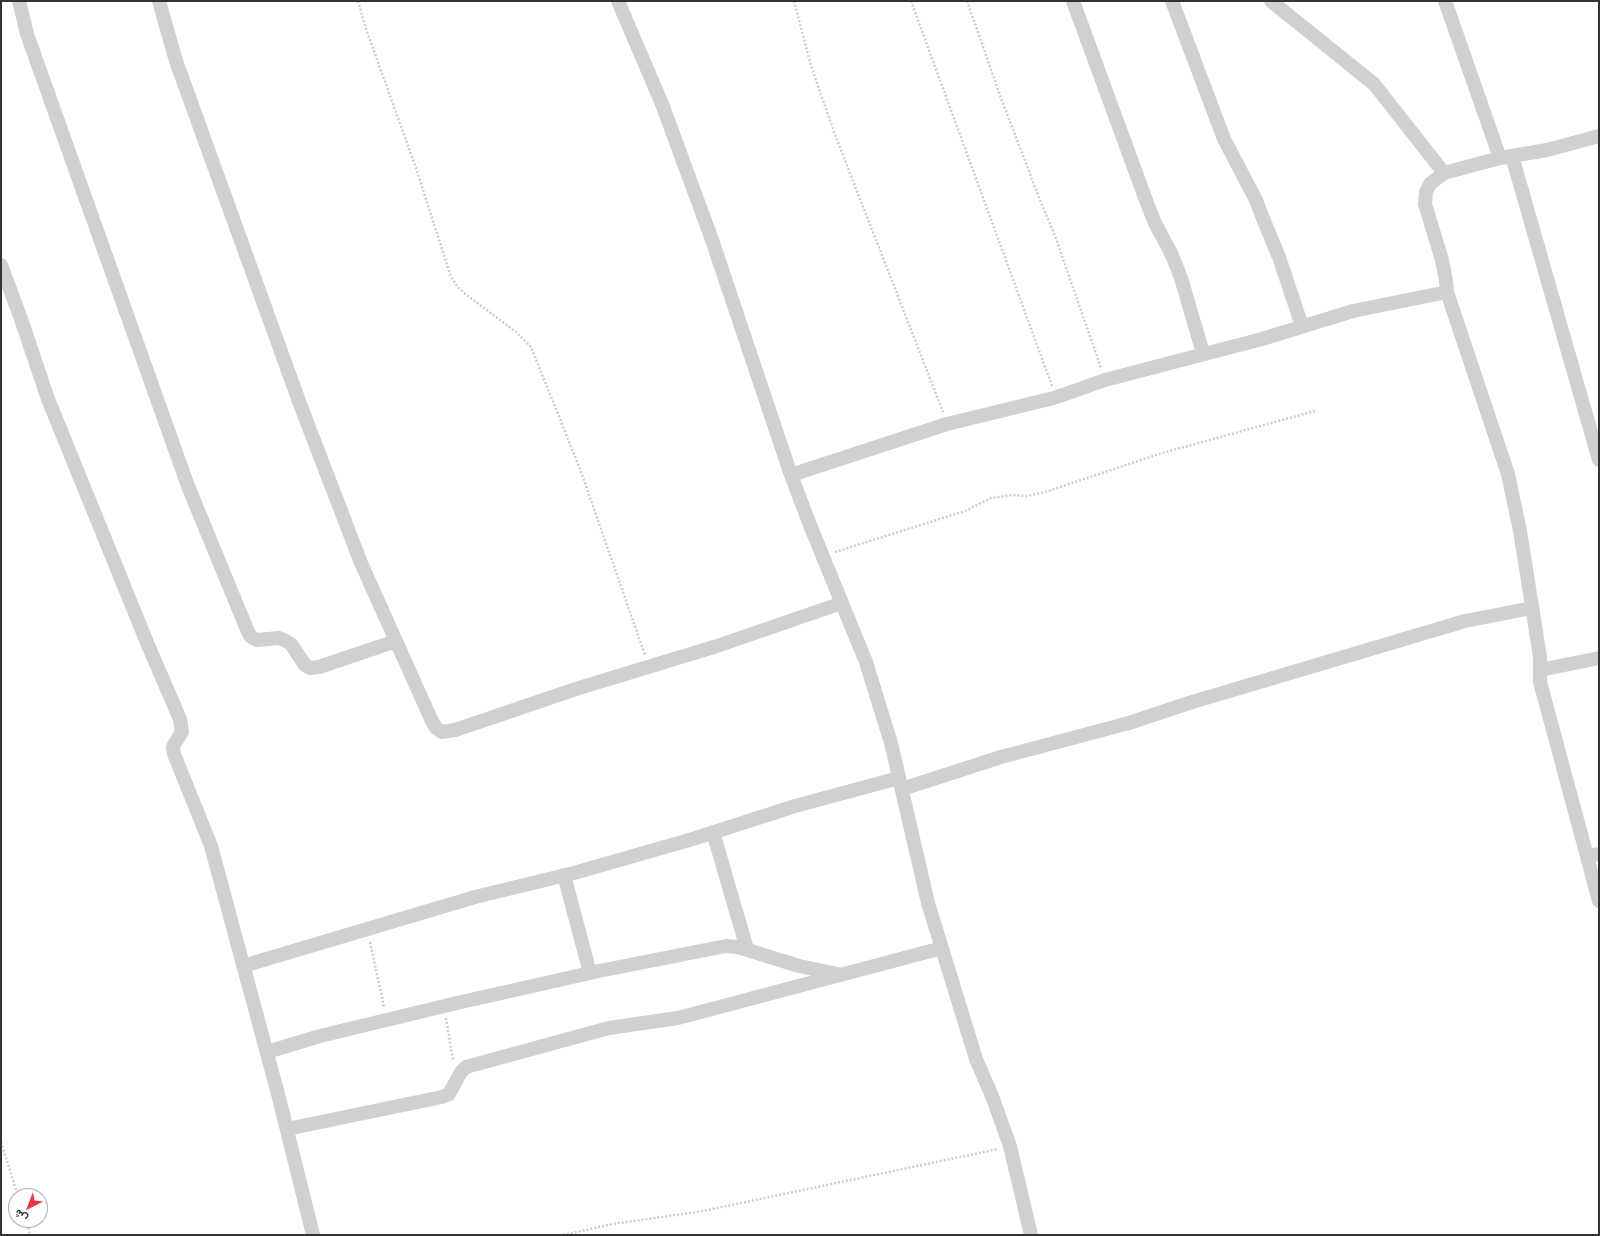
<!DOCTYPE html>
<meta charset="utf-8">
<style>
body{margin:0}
#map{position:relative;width:1600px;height:1236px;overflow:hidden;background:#fff;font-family:Cabin,Vazirmatn,sans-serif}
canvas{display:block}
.frame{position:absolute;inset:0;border:2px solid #333;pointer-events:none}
.north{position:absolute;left:8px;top:1188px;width:40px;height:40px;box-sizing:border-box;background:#fff;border:1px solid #adadad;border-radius:50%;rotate:222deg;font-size:11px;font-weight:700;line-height:16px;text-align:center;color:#333}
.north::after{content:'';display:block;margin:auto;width:14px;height:18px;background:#e63946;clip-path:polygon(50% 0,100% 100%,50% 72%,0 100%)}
</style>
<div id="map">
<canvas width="1600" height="1236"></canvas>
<div class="frame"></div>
<div class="north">ش</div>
</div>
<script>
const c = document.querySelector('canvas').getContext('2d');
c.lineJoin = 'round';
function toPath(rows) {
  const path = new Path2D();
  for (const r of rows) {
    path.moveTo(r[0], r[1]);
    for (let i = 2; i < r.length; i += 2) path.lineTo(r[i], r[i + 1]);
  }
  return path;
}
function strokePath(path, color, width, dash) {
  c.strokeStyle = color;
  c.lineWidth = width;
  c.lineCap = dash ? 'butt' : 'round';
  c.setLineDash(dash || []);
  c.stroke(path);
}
const path = toPath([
 [358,1,366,29,416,168,451,277,458,287,464,293,516,332,531,347,580,469,645,655],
 [794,1,811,66,834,132,943,412],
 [911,1,1052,386],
 [967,1,1001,98,1038,195,1055,236,1101,368],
 [835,552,965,511,991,498,1013,495,1027,496,1045,492,1162,453,1315,411],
 [370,942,384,1007],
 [446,1018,453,1060],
 [1,1142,18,1196],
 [26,1220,30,1235],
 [563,1235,613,1224,703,1211,998,1149]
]);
const minor = toPath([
 [19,1,27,34,188,486,248,632,251,637,257,640,279,638,284,640,291,644,305,665,310,668,319,667,396,641],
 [159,1,176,61,300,404,361,563,431,719,436,728,442,732,455,730,579,688,717,646,842,603],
 [618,1,662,104,711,237,791,475,810,525,866,662,891,743,928,903,976,1059,992,1096,1010,1146,1031,1235],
 [1073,1,1147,203,1155,223,1172,255,1181,278,1203,353],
 [1172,1,1224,139,1256,200,1264,221,1279,257,1302,326],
 [1271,1,1374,84,1444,173],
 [1445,1,1500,158],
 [1599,136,1547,150,1500,158,1444,173,1430,184,1426,192,1425,204,1442,260,1446,281,1447,292,1508,474,1520,531,1540,657,1540,682,1543,693,1599,901],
 [1512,156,1599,460],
 [1,265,21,319,48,399,148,645,180,719,182,732,175,743,173,747,174,754,211,846,278,1094,313,1235],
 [791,475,947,424,1054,398,1105,380,1262,339,1353,311,1447,292],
 [1540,670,1599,658],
 [902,789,1001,757,1129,723,1189,703,1465,621,1532,608],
 [713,832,747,949],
 [1587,857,1599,854],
 [564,875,590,973],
 [243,966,475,897,574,873,696,838,795,806,899,778],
 [267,1052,320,1036,457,1003,599,971,726,946,738,947,799,966,838,974],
 [287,1129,442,1097,449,1094,461,1072,466,1067,609,1028,678,1018,942,948]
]);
strokePath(path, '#cdcdcd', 2.5, [2, 2]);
strokePath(minor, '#d0d0d0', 14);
</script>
